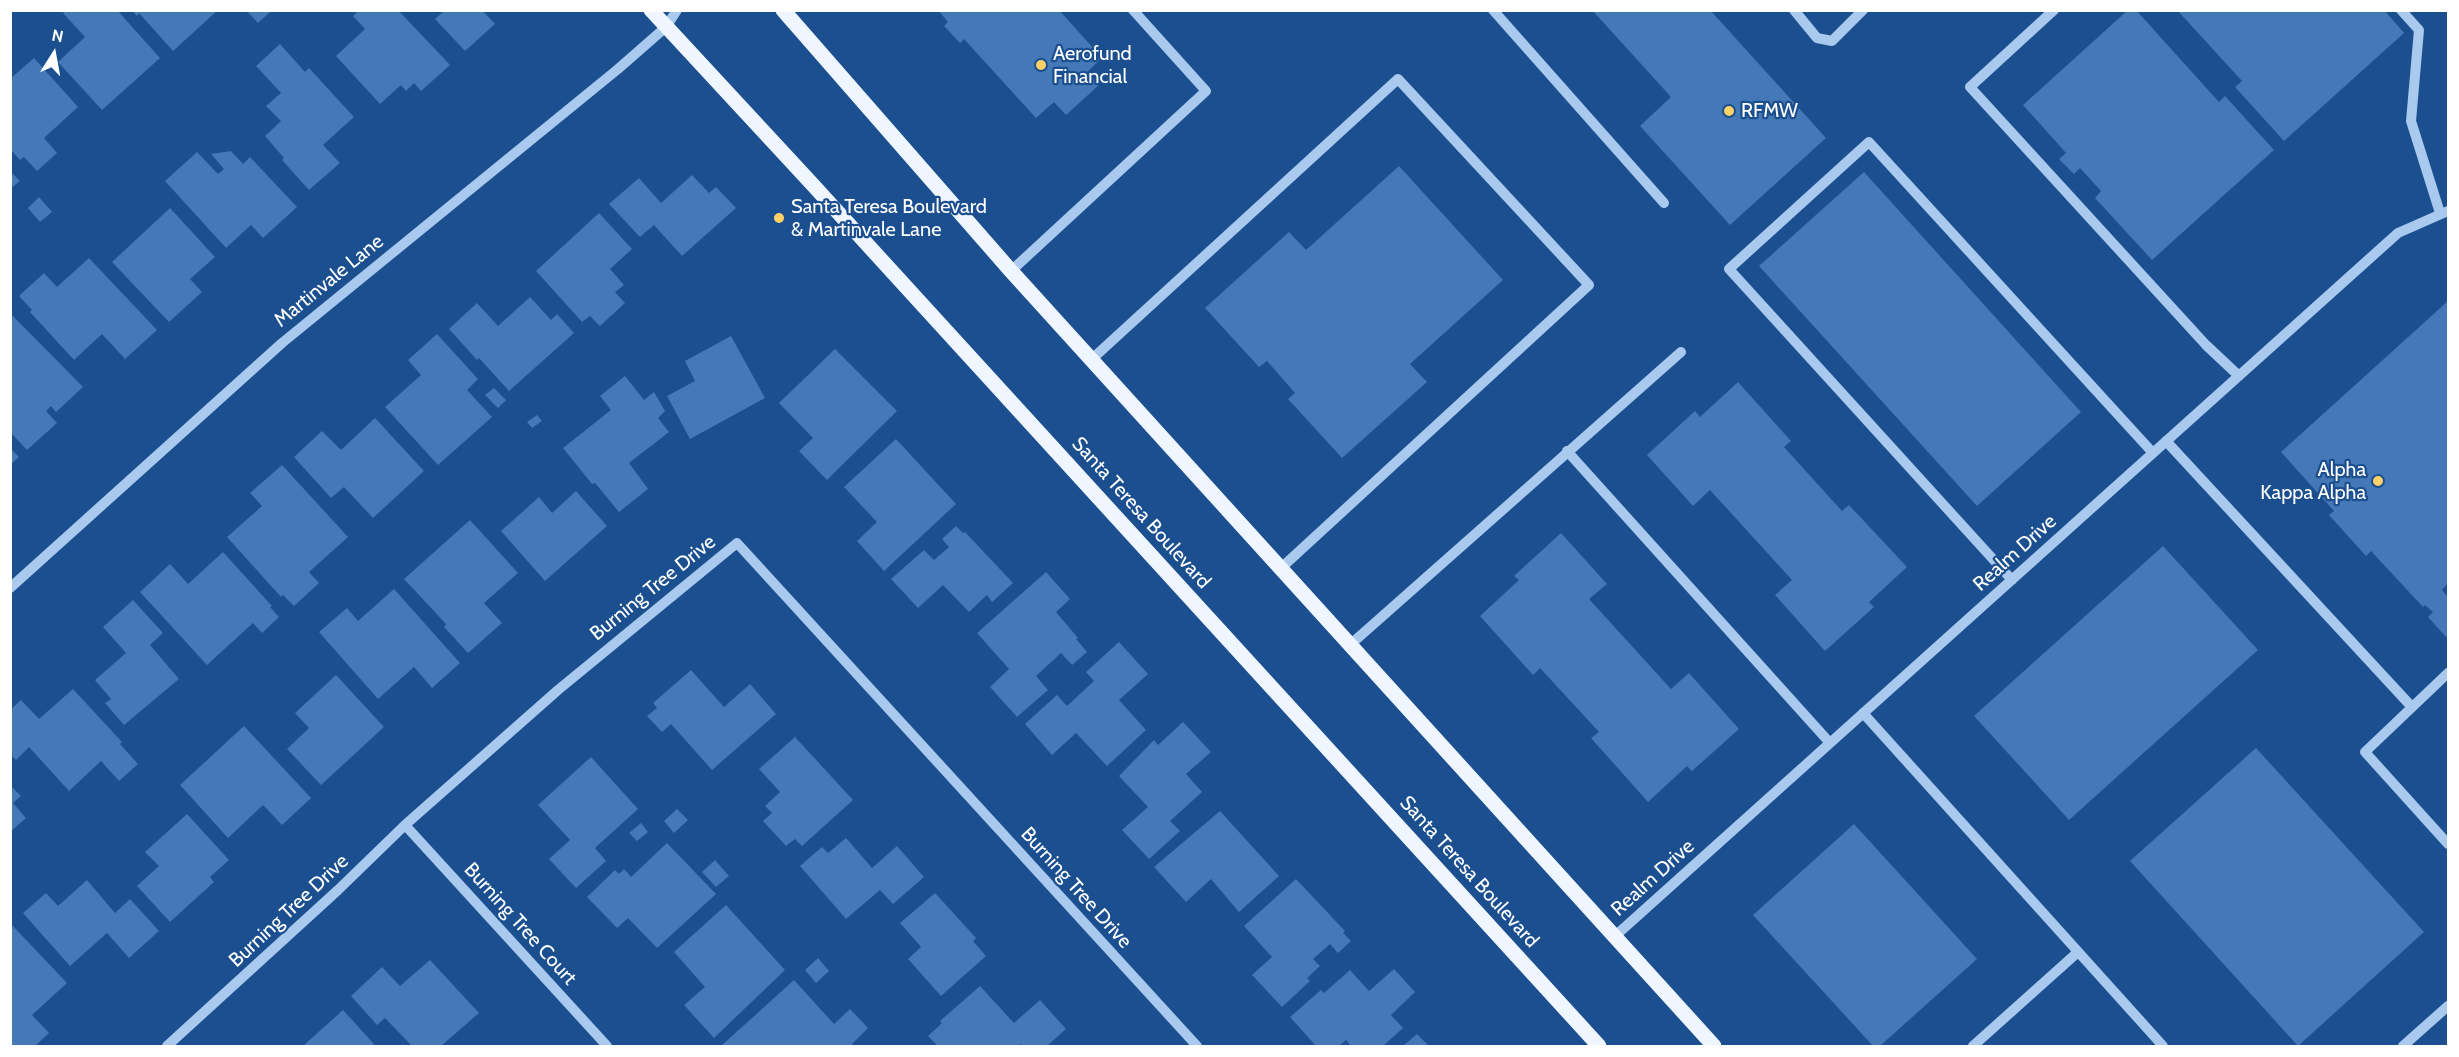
<!DOCTYPE html>
<style>
body{margin:0}
#map{position:relative;width:2459px;height:1057px;overflow:hidden;background:#1b4f8f;font-family:Cabin,sans-serif}
canvas{display:block}
.frame{position:absolute;inset:0;border:12px solid #fff;pointer-events:none}
.north{position:absolute;left:24px;top:24px;width:60px;height:60px;-webkit-text-stroke:4px #1b4f8f;paint-order:stroke;rotate:11deg;font-size:16px;font-weight:700;line-height:24px;text-align:center;color:#fff}
.north::after{content:'';display:block;margin:auto;width:21px;height:27px;background:#fff;clip-path:polygon(50% 0,100% 100%,50% 72%,0 100%)}
</style>
<div id="map">
<canvas width="2459" height="1057"></canvas>
<div class="frame"></div>
<div class="north">N</div>
</div>
<script>
const c = document.querySelector('canvas').getContext('2d');
c.lineJoin = 'round';
function paint(path, color) {
  c.fillStyle = color;
  c.fill(path, 'evenodd');
}
function toPath(rows) {
  const path = new Path2D();
  for (const r of rows) {
    path.moveTo(r[0], r[1]);
    for (let i = 2; i < r.length; i += 2) path.lineTo(r[i], r[i + 1]);
  }
  return path;
}
function strokePath(path, color, width, dash) {
  c.strokeStyle = color;
  c.lineWidth = width;
  c.lineCap = dash ? 'butt' : 'round';
  c.setLineDash(dash || []);
  c.stroke(path);
}
function write(font, color, halo, rows, align = 'center') {
  c.font = font + ' Cabin,sans-serif';
  c.lineWidth = 4.5;
  c.setLineDash([]);
  c.textBaseline = 'middle';
  c.strokeStyle = halo;
  c.fillStyle = color;
  for (const [text, x, y, turn = 0] of rows) {
    c.save();
    c.translate(x, y);
    c.rotate((+turn || 0) * Math.PI / 180);
    c.textAlign = isNaN(turn) ? turn : align;
    if (halo) c.strokeText(text, 0, 0);
    c.fillText(text, 0, 0);
    c.restore();
  }
}
const building = toPath([
 [66,10,117,10,160,58,102,110,58,62,85,37,63,13],
 [132,10,218,10,173,51,139,13,137,16],
 [246,10,268,10,270,12,258,23],
 [359,10,398,10,450,65,421,91,414,83,406,91,401,85,380,104,336,56,365,29,353,16],
 [445,10,482,10,495,24,465,51,435,19],
 [938,10,1059,10,1102,58,1087,72,1099,85,1066,115,1054,102,1036,118,964,39,960,43,944,26,948,22],
 [1592,10,1710,10,1826,138,1730,225,1640,126,1671,97],
 [2128,10,2136,10,2219,102,2225,96,2274,150,2152,260,2095,198,2101,191,2080,168,2074,174,2059,159,2066,153,2023,105],
 [2177,10,2384,10,2404,33,2284,141,2235,87,2242,81],
 [280,44,305,72,309,68,354,117,323,145,340,163,309,190,282,160,284,158,265,136,281,121,266,106,281,93,256,66],
 [34,58,78,107,44,138,57,153,37,171,24,157,20,160,10,149,10,79],
 [231,151,243,164,250,157,297,207,263,238,251,225,226,248,165,181,197,152,218,174,224,169,211,154],
 [1399,166,1503,280,1410,364,1427,382,1342,458,1288,399,1295,393,1267,361,1259,367,1205,308,1289,232,1306,250],
 [10,171,20,181,10,189],
 [1864,172,2081,412,1977,506,1759,266],
 [692,175,709,193,716,187,736,208,682,256,654,225,640,237,609,204,639,178,661,203],
 [39,197,52,212,40,222,28,208],
 [170,208,215,257,190,279,202,292,169,322,112,262],
 [599,213,632,249,610,269,624,285,615,292,625,303,600,326,590,316,582,322,536,271],
 [89,258,157,330,125,359,102,334,74,360,30,312,32,310,19,296,44,273,57,287],
 [530,297,551,320,557,314,574,333,509,391,479,358,477,360,449,329,477,303,498,326],
 [2448,301,2448,583,2442,590,2448,597,2448,635,2446,637,2428,617,2433,612,2425,605,2423,607,2371,551,2366,556,2329,515,2334,511,2281,452],
 [10,313,83,387,56,412,51,406,46,411,57,423,27,450,10,432],
 [437,334,478,379,467,390,492,417,438,465,385,407,421,375,408,360],
 [731,336,765,398,690,439,667,396,695,381,685,361],
 [835,349,897,411,827,480,799,451,813,438,779,403],
 [625,376,644,400,654,392,665,411,658,418,669,432,629,463,648,489,619,512,595,483,592,484,563,448,611,410,600,396],
 [1738,382,1791,441,1784,447,1842,511,1849,505,1907,567,1869,602,1874,607,1825,651,1775,595,1792,580,1710,490,1693,506,1647,455,1695,411,1700,417],
 [494,388,506,400,498,408,485,395],
 [537,415,542,421,532,428,527,422],
 [375,418,424,471,373,518,344,487,331,498,294,457,322,431,341,450],
 [896,439,956,504,884,571,857,541,877,522,844,487],
 [10,448,19,457,10,465],
 [282,465,348,537,309,572,319,583,294,606,283,595,281,597,227,537,262,506,250,493],
 [576,491,607,526,545,581,501,531,539,497,552,513],
 [470,520,518,573,484,603,502,623,468,653,444,627,446,624,404,579],
 [956,526,963,533,965,532,1013,583,992,602,987,595,969,612,943,585,918,608,891,579,924,550,934,560,949,547,942,539],
 [1561,533,1607,584,1589,599,1671,689,1689,673,1739,729,1692,771,1687,766,1648,802,1591,738,1599,732,1540,668,1533,675,1480,616,1519,580,1514,576],
 [2163,546,2258,650,2069,820,1974,716],
 [223,552,272,606,270,607,279,617,262,633,253,623,207,665,140,592,170,564,188,584],
 [1046,572,1070,599,1056,612,1078,638,1076,639,1087,652,1072,665,1061,653,1036,676,1048,690,1017,717,990,687,1009,669,977,633],
 [394,589,460,663,432,688,414,667,378,699,319,632,347,608,358,621],
 [133,600,163,633,150,645,179,679,124,725,105,703,111,699,95,680,126,653,103,627],
 [1119,642,1148,674,1119,700,1146,730,1107,766,1076,733,1052,755,1025,724,1057,695,1067,706,1094,681,1086,672],
 [691,670,724,707,750,684,776,714,712,770,671,724,662,732,647,716,657,708,653,703],
 [336,675,384,727,321,785,287,749,309,728,295,713],
 [73,689,122,742,120,744,138,764,119,781,101,761,69,791,29,747,16,760,10,754,10,710,21,700,39,719],
 [1183,722,1211,752,1186,774,1202,792,1170,821,1180,831,1149,859,1122,830,1148,807,1119,776,1154,740,1158,745],
 [244,726,311,798,282,825,263,805,228,838,180,785],
 [795,737,853,800,802,846,795,839,786,846,763,821,772,813,765,806,780,792,759,769],
 [2256,748,2424,932,2298,1046,2130,861],
 [591,757,638,809,595,848,606,861,576,888,549,859,570,840,538,805],
 [10,785,21,796,13,803,26,818,10,832],
 [677,809,688,820,674,833,664,821],
 [1220,811,1279,876,1239,912,1211,879,1186,902,1154,867],
 [187,814,229,860,210,877,214,882,170,922,137,886,159,866,145,852],
 [641,823,648,832,637,841,629,833],
 [1854,824,1977,959,1880,1046,1873,1046,1753,915],
 [846,838,872,868,897,846,924,877,893,904,880,890,846,919,800,866,822,847,828,853],
 [667,843,716,894,657,948,628,918,617,928,587,897,615,870,619,874,624,869,631,877],
 [715,860,729,876,716,887,702,872],
 [1296,879,1345,931,1343,933,1351,941,1338,953,1330,944,1313,959,1320,966,1307,978,1310,981,1282,1007,1252,975,1272,957,1244,926],
 [87,880,115,913,130,899,159,931,129,958,107,933,70,966,23,913,46,893,58,906],
 [935,893,976,938,973,941,986,956,941,996,908,959,921,947,900,923],
 [726,905,785,970,714,1038,684,1005,705,987,674,952],
 [10,923,67,983,32,1015,49,1033,35,1046,10,1046],
 [818,958,829,971,816,983,805,970],
 [430,960,479,1013,441,1046,412,1046,385,1018,377,1025,351,996,382,967,400,986],
 [1394,969,1415,992,1391,1015,1403,1028,1383,1046,1351,1046,1346,1040,1339,1046,1316,1046,1290,1017,1321,990,1324,993,1350,970,1369,991],
 [794,980,834,1024,850,1009,868,1028,852,1044,853,1046,721,1046],
 [980,986,1014,1023,1040,1000,1066,1029,1047,1046,1023,1046,1021,1044,1018,1046,938,1046,928,1036,942,1023,940,1021],
 [343,1010,374,1044,371,1046,303,1046],
 [1417,1034,1429,1046,1403,1046]
]);
const minor = toPath([
 [1493,10,1664,203],
 [1794,10,1817,38,1832,41,1863,10],
 [2054,10,1970,87,2206,345,2239,376],
 [2401,10,2419,30,2411,121,2440,213],
 [1011,271,1206,91,1133,10],
 [1092,359,1398,79,1589,285,1280,569],
 [2166,441,2411,706],
 [1567,451,1830,743],
 [2012,580,1729,269,1869,142,2153,453],
 [10,588,282,343,618,69,666,27,677,10],
 [1351,644,1681,352],
 [2448,673,2365,752,2448,844],
 [1863,713,2163,1046],
 [405,825,607,1046],
 [1614,937,2398,233,2448,211],
 [167,1046,338,890,405,825,558,690,737,543,1197,1046],
 [1973,1046,2078,952],
 [2403,1046,2448,1006]
]);
const major = toPath([
 [651,10,813,185,1599,1046],
 [783,10,1011,271,1714,1046]
]);
const markers = [
 [1041,65,6,"#ffd166"],
 [1729,111,6,"#ffd166"],
 [779,218,6,"#ffd166"],
 [2378,481,6,"#ffd166"]
];
const poiNames = [
 ["Aerofund",1053,54],
 ["Financial",1053,77],
 ["RFMW",1741,111],
 ["Santa Teresa Boulevard",791,207],
 ["& Martinvale Lane",791,230],
 ["Alpha",2366,470,"right"],
 ["Kappa Alpha",2366,493,"right"]
];
const streetNames = [
 ["Martinvale Lane",329,281,-39],
 ["Santa Teresa Boulevard",1141,513,48],
 ["Realm Drive",2015,553,-42],
 ["Burning Tree Drive",653,588,-39],
 ["Santa Teresa Boulevard",1469,872,48],
 ["Realm Drive",1653,878,-42],
 ["Burning Tree Drive",1076,888,48],
 ["Burning Tree Drive",289,911,-43],
 ["Burning Tree Court",520,924,48]
];
paint(building, '#4478b7');
strokePath(minor, '#a9c9ee', 10);
strokePath(major, '#f0f6ff', 15);
for (const [x, y, r, color] of markers) {
  const dot = new Path2D();
  dot.arc(x, y, r, 0, 2 * Math.PI);
  c.fillStyle = color;
  c.fill(dot);
  strokePath(dot, '#1b4f8f', 2);
}
write('20px', '#fff', '#1b4f8f', poiNames, 'left');
write('20px', '#fff', '#1b4f8f', streetNames);
</script>
